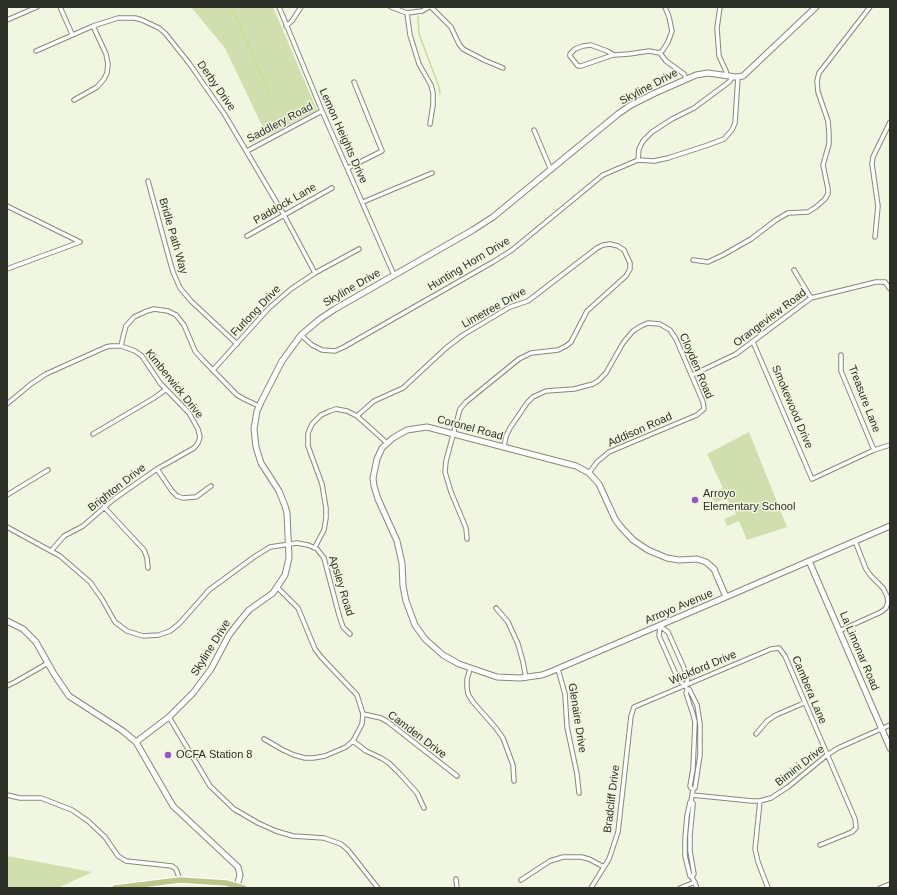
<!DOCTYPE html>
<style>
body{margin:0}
#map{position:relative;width:897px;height:895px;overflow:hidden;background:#f0f6e0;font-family:Arial,sans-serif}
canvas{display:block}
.frame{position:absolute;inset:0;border:8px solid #2d3027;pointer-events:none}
</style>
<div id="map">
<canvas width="897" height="895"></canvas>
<div class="frame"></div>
</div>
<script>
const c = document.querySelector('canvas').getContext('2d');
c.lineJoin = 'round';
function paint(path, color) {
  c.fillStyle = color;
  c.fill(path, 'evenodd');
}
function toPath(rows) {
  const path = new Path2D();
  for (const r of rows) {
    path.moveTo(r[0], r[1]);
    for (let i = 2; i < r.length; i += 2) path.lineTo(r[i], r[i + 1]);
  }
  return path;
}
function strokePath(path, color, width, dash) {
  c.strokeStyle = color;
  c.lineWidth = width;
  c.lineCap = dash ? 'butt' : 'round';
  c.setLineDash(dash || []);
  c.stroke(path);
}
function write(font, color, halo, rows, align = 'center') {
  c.font = font + ' Arial,sans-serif';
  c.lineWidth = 3;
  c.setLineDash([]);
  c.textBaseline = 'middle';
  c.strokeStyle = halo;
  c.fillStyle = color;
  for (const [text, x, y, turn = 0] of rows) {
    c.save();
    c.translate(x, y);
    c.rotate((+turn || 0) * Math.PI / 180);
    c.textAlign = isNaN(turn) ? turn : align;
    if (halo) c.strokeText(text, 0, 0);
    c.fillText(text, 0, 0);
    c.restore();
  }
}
const green = toPath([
 [191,7,273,7,317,110,267,136,225,48],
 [749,432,787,527,747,540,739,521,727,526,724,519,736,514,732,506,730,506,727,498,731,487,725,499,716,502,713,500,711,498,709,499,707,495,723,488,707,454],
 [7,856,92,872,58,888,7,888]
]);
const stream = toPath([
 [230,7,236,17,271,97],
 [416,7,416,8],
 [418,16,419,34,439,87,440,94]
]);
const street = toPath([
 [60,7,72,34],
 [279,7,322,111,394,275],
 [391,7,407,13,422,11,429,7],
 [431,7,451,27,459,44,463,49,484,60,503,68],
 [720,7,717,28,719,56,726,71,727,76],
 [407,13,410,35,419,64,431,85,433,93,433,105,430,124],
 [7,20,37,7],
 [286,26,292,21,301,7],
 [36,51,93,26,118,18,135,18,142,20,159,28,165,33,189,63,225,115,284,215,315,273],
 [660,53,663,50,668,42,672,31,669,17,665,7],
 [614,55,607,51,591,45,583,46,575,49,570,54,570,56,578,66,581,66,613,55,614,55,629,54,649,51,660,53,666,61,684,74,686,78],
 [733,77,729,82,694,108,672,119,652,132,643,141,639,149,638,160,654,161,668,158,708,145,724,139,732,130,735,123,738,77],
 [74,100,97,87,104,79,107,73,108,64,106,54,93,26],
 [534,130,551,170],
 [247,151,322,111],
 [348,168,382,151,354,82],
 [148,181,169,258,173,272,180,288,191,301,237,344],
 [363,202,432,173],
 [7,206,80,242],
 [247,236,332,188],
 [875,237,878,206,872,164,873,157,890,122],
 [693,260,708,262,723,255,751,239,776,220,788,213,808,212,816,207,825,199,828,194,828,189,823,165,829,144,829,134,828,121,818,92,817,81,819,73,870,7],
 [7,269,80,242],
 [794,270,811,298],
 [301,335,312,345,322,350,335,351,344,347,493,262,512,250,603,175,638,160],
 [753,342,812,479,874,450,890,445],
 [121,346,124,333,126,326,134,317,147,311,154,309,168,311,176,315,184,325,195,351,202,359,237,395,244,399,259,406],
 [841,355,841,371,874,450],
 [213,370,269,308,291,289,315,273,359,249],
 [692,375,736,354,811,298,876,282,885,282,890,289],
 [7,404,31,384,46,374,106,347,111,346,121,346,135,351,142,356,160,383,189,413,198,429,200,437,198,443,194,448,157,469,114,499,83,526,64,536,51,551],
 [357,416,374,401,403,388,446,348,463,335,510,307,528,301,597,248,603,245,610,244,618,246,624,250,630,263,630,269,626,276,587,311,571,342,566,346,558,350,531,353,519,359,466,402,460,409,446,461,445,472,451,492,466,528,467,539],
 [93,434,154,398,165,390],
 [504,447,506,436,510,428,527,403,533,397,546,391,574,389,593,384,598,381,606,373,623,343,633,331,641,326,648,323,660,324,670,330,676,339,703,402,704,409,697,415,609,452,597,462,589,473],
 [157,469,172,491,177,496,183,498,196,497,211,486],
 [7,495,48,470],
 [104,507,144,550,147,558,148,568],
 [7,527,60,556,90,582,102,599,115,622,127,631,143,636,159,635,170,631,179,624,209,590,254,557,270,547,297,543,308,545,317,549,324,558,339,615,343,627,350,634],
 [315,547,324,530,326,518,326,508,322,484,308,446,308,433,312,424,321,415,330,411,336,409,347,411,357,416,387,443],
 [496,608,508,622,518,644,523,662,526,678],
 [839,631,881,612,886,608,888,602,887,596,883,588,871,576,866,569,855,541],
 [470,669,467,679,467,687,468,694,473,702,495,727,503,738,513,765,514,781],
 [558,669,565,694,567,727,577,774,579,793],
 [7,686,15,682,48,663],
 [686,686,688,677,668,632,660,626,659,636,678,679,686,687],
 [363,714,381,718,388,722,457,776],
 [169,717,210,786,234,809,258,823,276,831,293,836,324,838,341,844,348,850,378,888],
 [756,734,767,721,776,715,804,703],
 [264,739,283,750,294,755,305,758,313,758,325,756,346,747,353,741,362,724,363,714,357,695,321,657,315,649,298,608,278,588],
 [353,741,366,751,381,758,389,763,400,774,417,793,424,808],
 [7,795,20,798,41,798,72,810,88,821,105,837,118,856,126,861,172,866,176,869,180,880],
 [692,795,752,801,760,801,771,798,788,787,827,755,838,748,890,725],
 [760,801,755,849,758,862,768,888],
 [691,802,693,789,695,788,700,755,700,724,697,705,689,689,687,690,686,693,693,714,695,722,693,769,690,786,691,788,693,789],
 [692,877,694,874,690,851,690,835,693,805,693,803,690,802,687,816,685,839,685,856,690,876,692,877,697,888],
 [456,879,457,888],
 [521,880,550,861,563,857,581,857,589,859,604,867],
 [591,888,609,859,618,832,631,716,634,707,771,649,779,648,785,656,855,819,856,828,852,832,820,845],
 [680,888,695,882],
 [880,888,890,884]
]);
const secondary = toPath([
 [809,561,890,748],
 [726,597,714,569,706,562,697,559,679,560,667,558,648,550,633,540,620,526,615,519,599,484,589,473,576,466,427,427,407,430,393,438,382,448,377,459,373,478,374,486,378,499,397,541,402,563,403,586,406,601,415,625,425,639,443,655,459,664,497,677,520,678,542,675,550,672,726,597,890,526],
 [7,621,23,629,36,642,54,674,69,696,123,731,136,742,173,806,238,867,240,875,237,886],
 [136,742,169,717,193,693,211,669,229,635,239,622,249,610,273,593,285,575,289,558,287,513,285,506,279,491,261,463,256,447,254,429,257,411,261,402,282,361,301,335,320,319,335,309,473,230,493,217,618,114,631,105,655,93,696,75,708,73,736,77,743,76,816,7]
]);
const primary = toPath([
 [115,888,180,880,226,883,244,888]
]);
const markers = [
 [695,500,4,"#9655cb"],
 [168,755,4,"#9655cb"]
];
const streetNames = [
 ["Derby Drive",216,86,55],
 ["Skyline Drive",649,87,-28],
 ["Saddlery Road",280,123,-28],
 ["Lemon Heights Drive",343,136,66],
 ["Paddock Lane",285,204,-30],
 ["Bridle Path Way",173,236,74],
 ["Hunting Horn Drive",469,264,-31],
 ["Skyline Drive",352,288,-30],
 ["Limetree Drive",494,308,-29],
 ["Furlong Drive",256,311,-46],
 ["Orangeview Road",770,318,-37],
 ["Cloyden Road",696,366,67],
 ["Kimberwick Drive",174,384,51],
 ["Treasure Lane",864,399,69],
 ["Smokewood Drive",792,407,67],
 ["Coronel Road",470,428,15],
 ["Addison Road",640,430,-24],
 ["Brighton Drive",117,488,-38],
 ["Apsley Road",341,586,73],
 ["Arroyo Avenue",679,607,-23],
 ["Skyline Drive",211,648,-58],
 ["La Limonar Road",859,651,67],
 ["Wickford Drive",703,668,-23],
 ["Cambera Lane",809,690,67],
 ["Glenaire Drive",577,718,81],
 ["Camden Drive",417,735,37],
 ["Bimini Drive",800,766,-38],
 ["Bradcliff Drive",612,799,-83]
];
const poiNames = [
 ["Arroyo",703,494],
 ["Elementary School",703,507],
 ["OCFA Station 8",176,755]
];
paint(green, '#d1dead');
strokePath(stream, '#cadd93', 1.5);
strokePath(street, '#848a76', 5.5);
strokePath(secondary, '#848a76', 7);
strokePath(primary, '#fff', 8);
strokePath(street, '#fff', 3.5);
strokePath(secondary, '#fff', 5);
strokePath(primary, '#bac786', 5.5);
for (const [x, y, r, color] of markers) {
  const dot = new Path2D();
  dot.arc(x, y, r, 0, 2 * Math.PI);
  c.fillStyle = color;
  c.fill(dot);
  strokePath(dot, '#f0f6e0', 1.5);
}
write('11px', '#2d3027', '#f0f6e0', streetNames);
write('11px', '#2d3027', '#f0f6e0', poiNames, 'left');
</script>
